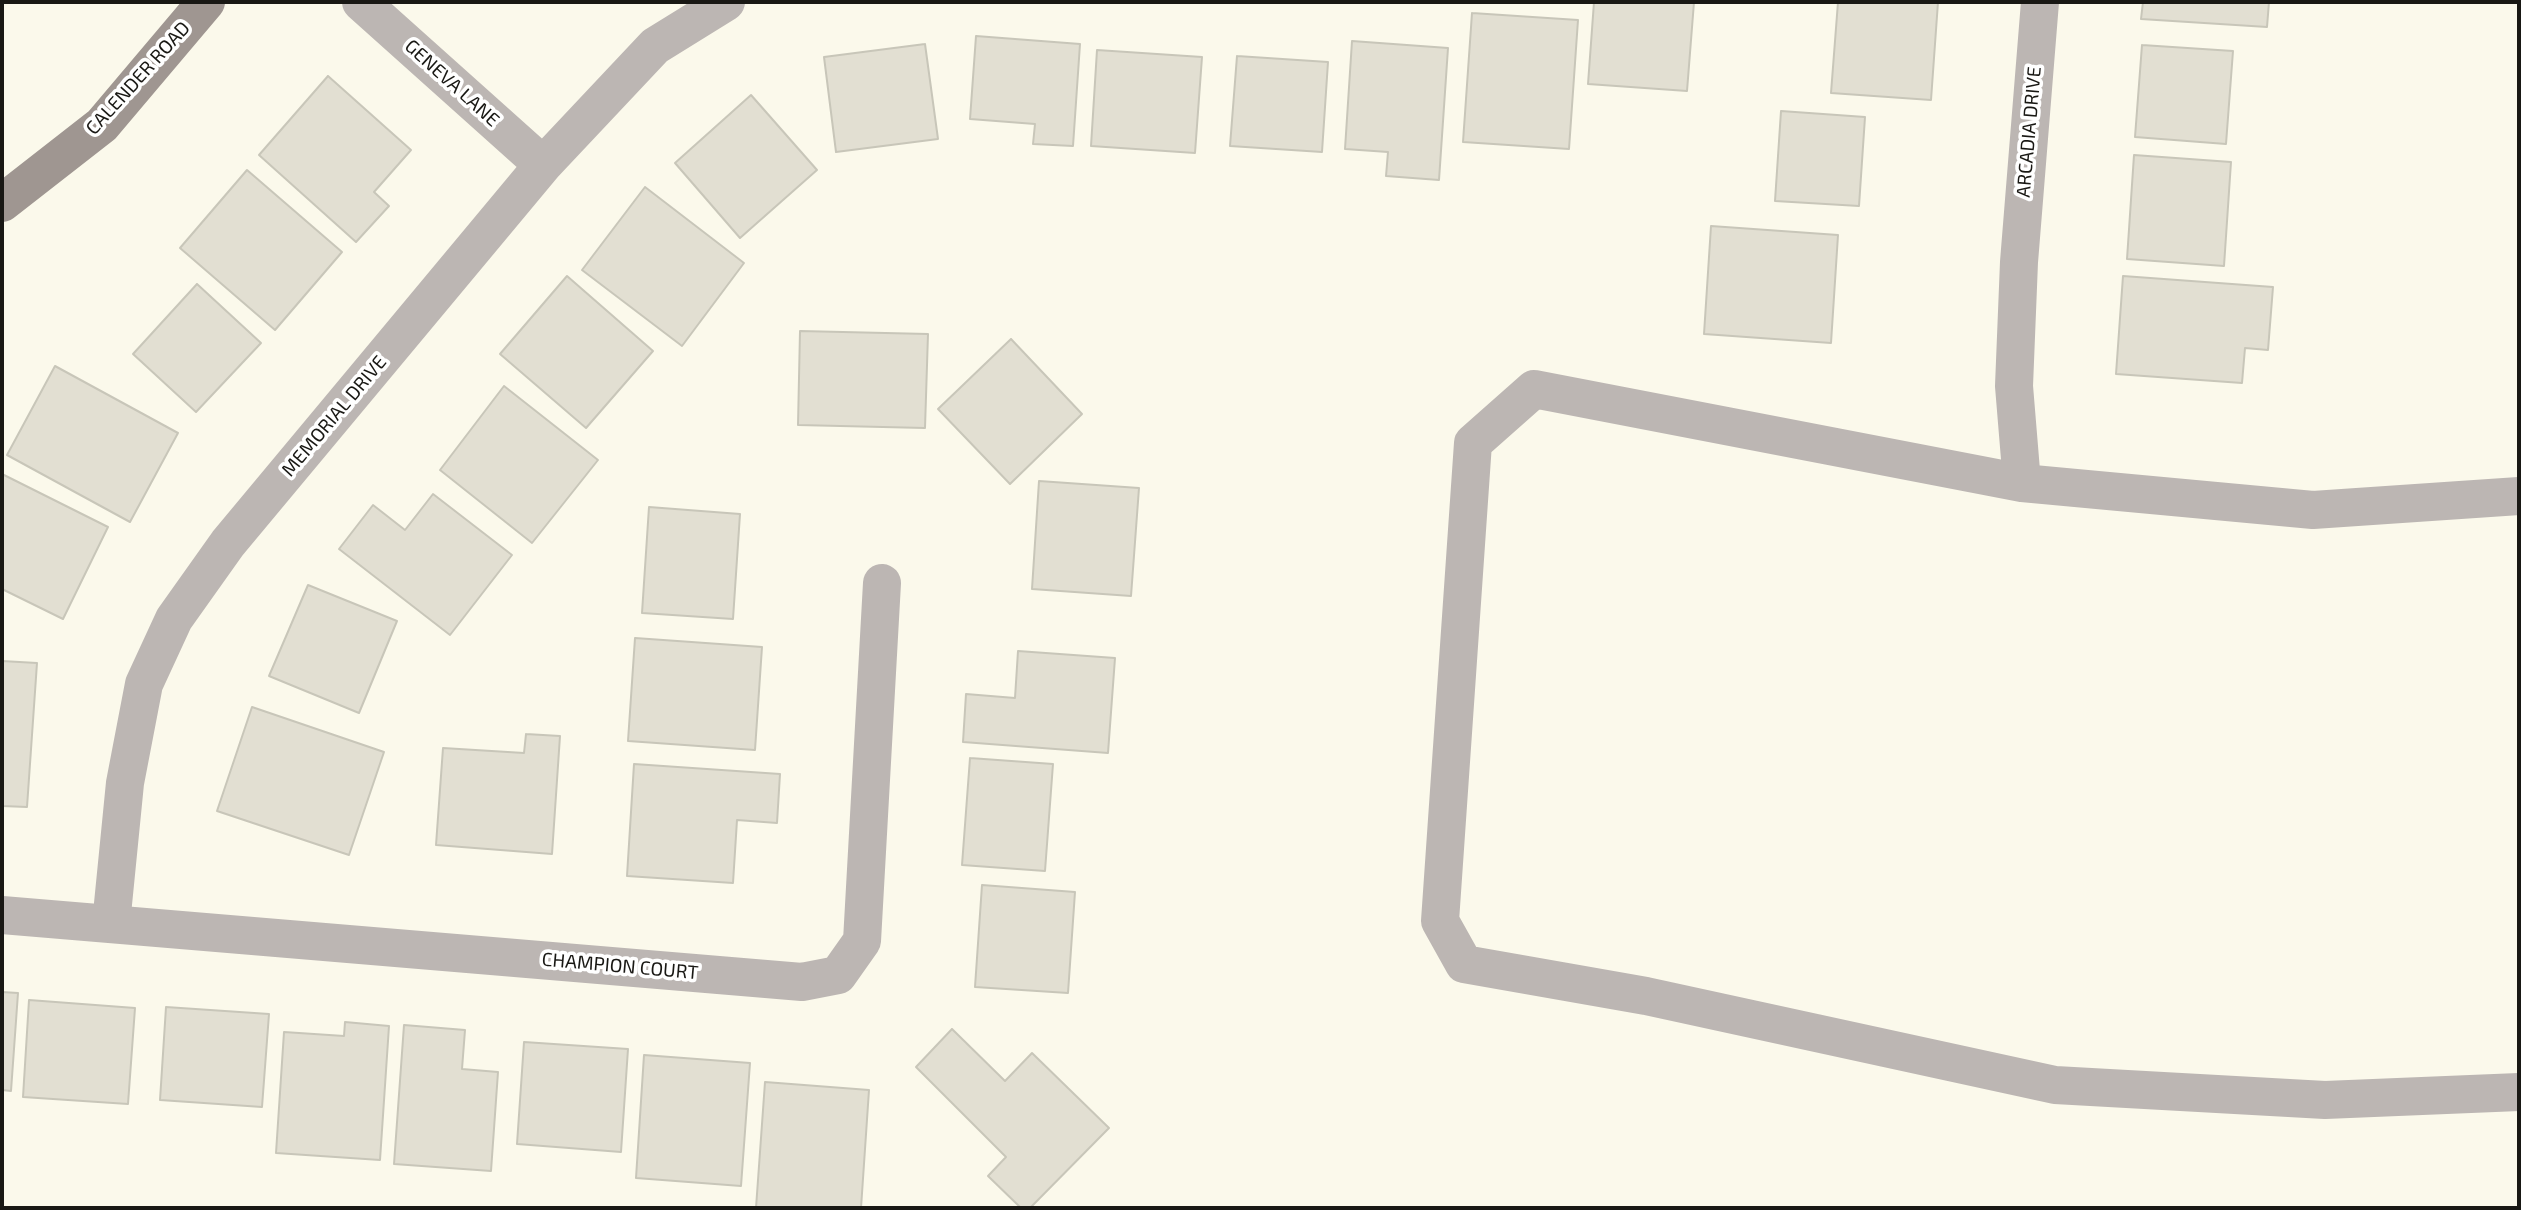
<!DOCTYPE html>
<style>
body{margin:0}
#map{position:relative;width:2521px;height:1210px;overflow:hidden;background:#fbf9eb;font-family:"Exo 2",sans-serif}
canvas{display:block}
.frame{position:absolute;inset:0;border:4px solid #191814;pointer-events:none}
</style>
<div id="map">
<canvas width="2521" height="1210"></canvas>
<div class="frame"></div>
</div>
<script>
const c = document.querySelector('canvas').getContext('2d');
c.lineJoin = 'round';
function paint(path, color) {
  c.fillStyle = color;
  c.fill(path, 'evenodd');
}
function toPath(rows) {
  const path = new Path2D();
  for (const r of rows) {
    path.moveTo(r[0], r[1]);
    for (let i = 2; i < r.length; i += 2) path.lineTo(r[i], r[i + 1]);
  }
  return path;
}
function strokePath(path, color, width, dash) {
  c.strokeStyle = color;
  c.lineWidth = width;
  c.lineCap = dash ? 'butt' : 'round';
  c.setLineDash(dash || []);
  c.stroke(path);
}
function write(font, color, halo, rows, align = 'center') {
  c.font = font + ' "Exo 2",sans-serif';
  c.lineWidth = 7;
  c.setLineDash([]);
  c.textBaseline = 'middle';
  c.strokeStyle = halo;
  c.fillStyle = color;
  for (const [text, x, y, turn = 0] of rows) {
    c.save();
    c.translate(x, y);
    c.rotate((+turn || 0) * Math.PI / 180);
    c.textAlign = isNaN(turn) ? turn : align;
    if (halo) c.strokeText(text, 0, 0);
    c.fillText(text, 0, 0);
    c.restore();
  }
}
const building = toPath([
 [1594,2,1694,2,1687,91,1588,84,1594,2],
 [1838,2,1938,2,1931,100,1831,93,1838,2],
 [2143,2,2269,2,2267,27,2141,19,2143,2],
 [1472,13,1578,20,1569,149,1463,142,1472,13],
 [976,36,1080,44,1073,146,1033,144,1035,124,970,119,976,36],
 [1352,41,1448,48,1439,180,1386,176,1388,152,1345,149,1352,41],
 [925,44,938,139,836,152,824,57,925,44],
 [2142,45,2233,51,2226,144,2135,137,2142,45],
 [1097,50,1202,57,1195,153,1091,146,1097,50],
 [1237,56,1328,62,1322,152,1230,146,1237,56],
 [328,76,411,150,374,192,389,206,356,242,259,155,328,76],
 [751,95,817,170,740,238,675,163,751,95],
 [1781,111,1865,117,1859,206,1775,201,1781,111],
 [2134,155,2231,162,2224,266,2127,259,2134,155],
 [247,170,342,252,275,330,180,248,247,170],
 [645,187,744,263,682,346,582,270,645,187],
 [1711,226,1838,235,1831,343,1704,334,1711,226],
 [567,276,653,351,586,428,500,354,567,276],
 [2123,276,2273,287,2268,350,2245,348,2242,383,2116,374,2123,276],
 [197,284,261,343,196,412,133,354,197,284],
 [800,331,928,334,925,428,798,425,800,331],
 [1011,339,1082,414,1010,484,938,409,1011,339],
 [55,366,178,433,130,522,7,455,55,366],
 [504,386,598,460,532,543,440,470,504,386],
 [2,474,108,527,63,619,2,589,2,474],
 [1039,481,1139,488,1131,596,1032,589,1039,481],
 [433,494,512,555,450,635,339,549,373,505,405,530,433,494],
 [649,507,740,514,733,619,642,613,649,507],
 [308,585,397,621,359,713,269,676,308,585],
 [635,638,762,647,755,750,628,741,635,638],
 [1018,651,1115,658,1108,753,963,742,966,694,1015,698,1018,651],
 [2,661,37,663,27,807,2,806,2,661],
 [252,707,384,752,349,855,217,811,252,707],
 [526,734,560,736,552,854,436,845,443,748,524,753,526,734],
 [970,758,1053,764,1045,871,962,865,970,758],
 [634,764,780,774,777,823,737,820,733,883,627,876,634,764],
 [982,885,1075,892,1068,993,975,987,982,885],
 [2,992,18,993,11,1091,2,1090,2,992],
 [29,1000,135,1008,128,1104,23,1097,29,1000],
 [166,1007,269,1014,262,1107,160,1100,166,1007],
 [345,1022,389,1026,380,1160,276,1153,284,1032,344,1036,345,1022],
 [404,1025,465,1030,462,1069,498,1072,491,1171,394,1164,404,1025],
 [952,1029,1005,1081,1032,1053,1109,1128,1030,1208,1021,1208,988,1176,1006,1157,916,1067,952,1029],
 [524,1042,628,1049,621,1152,517,1144,524,1042],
 [644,1055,750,1063,741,1186,636,1178,644,1055],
 [765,1082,869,1090,861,1208,756,1208,765,1082]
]);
const street = toPath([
 [361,2,543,165],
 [2022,483,2014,386,2019,262,2040,2],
 [2519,496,2313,510,2022,483,1534,389,1473,443,1440,921,1464,964,1646,996,2055,1085,2325,1100,2519,1092],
 [2,915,802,982,838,975,862,941,882,583],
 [111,924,125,783,144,684,174,619,228,543,543,165,655,46,726,2]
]);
const secondary = toPath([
 [2,203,102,125,206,2]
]);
const streetNames = [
 ["CALENDER ROAD",138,78,-48],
 ["GENEVA LANE",452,83,42],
 ["ARCADIA DRIVE",2029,132,-85],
 ["MEMORIAL DRIVE",334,416,-50],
 ["CHAMPION COURT",620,966,5]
];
paint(building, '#e2dfd2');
strokePath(building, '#c8c6b9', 2);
strokePath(street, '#bcb6b3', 38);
strokePath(secondary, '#9f9691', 38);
write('19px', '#191814', '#fff', streetNames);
</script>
